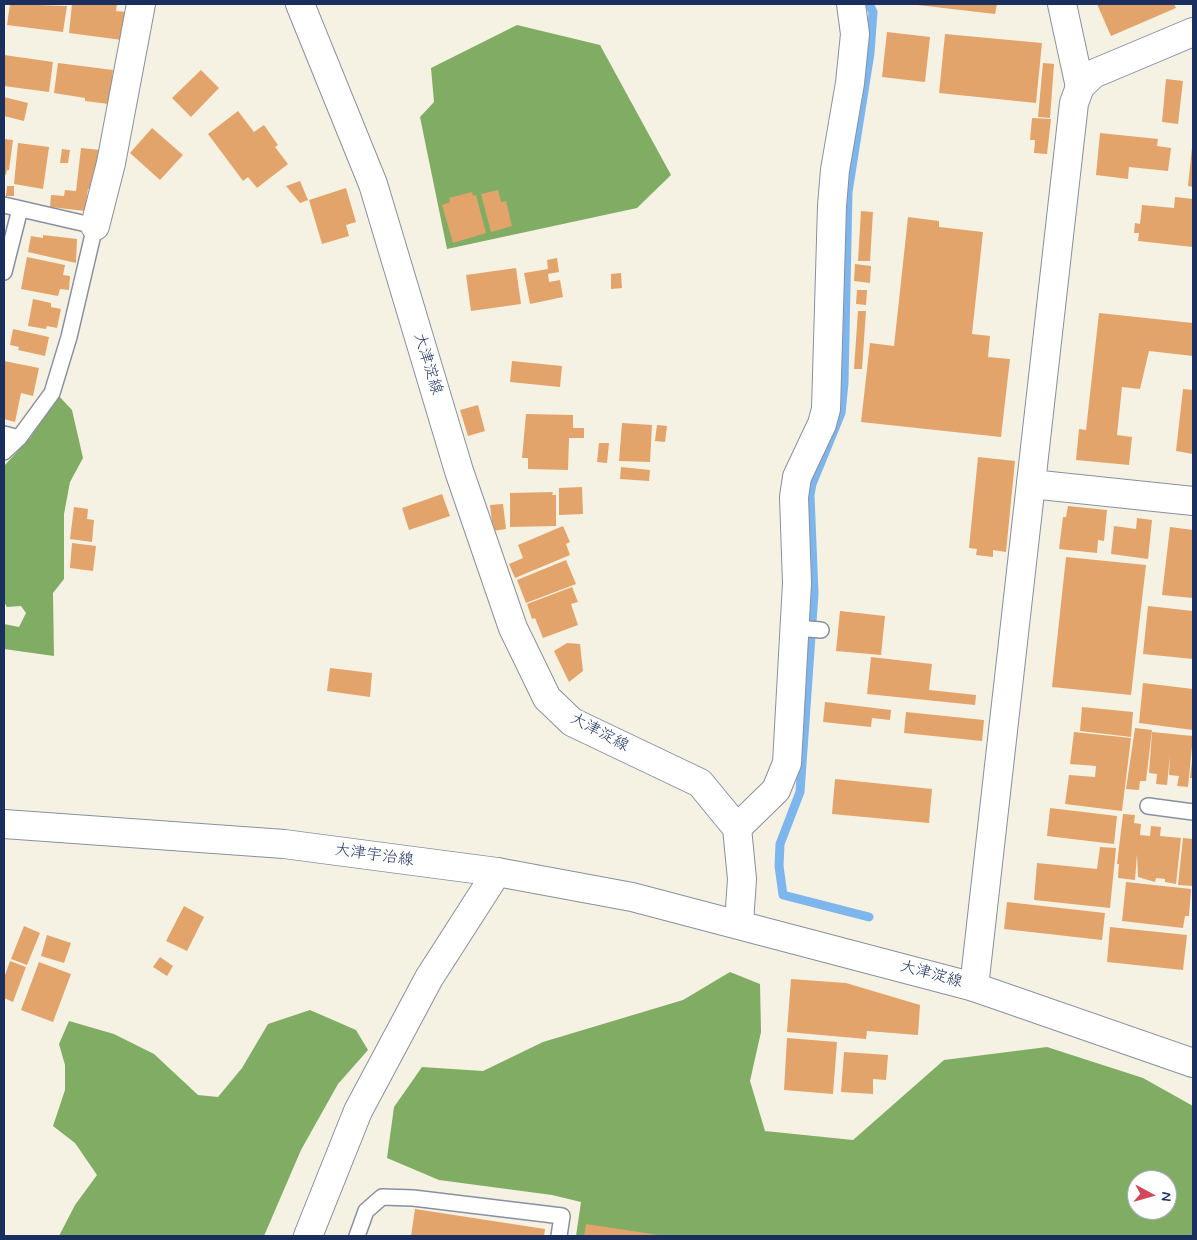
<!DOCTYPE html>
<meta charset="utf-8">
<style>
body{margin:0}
#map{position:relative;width:1197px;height:1240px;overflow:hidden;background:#f5f2e3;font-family:Mynerve,sans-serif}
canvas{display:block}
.frame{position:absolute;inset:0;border:5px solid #1b2f5e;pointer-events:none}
.north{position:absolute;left:1127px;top:1170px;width:50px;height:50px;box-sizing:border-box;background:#fff;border:1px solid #a4acbf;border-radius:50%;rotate:96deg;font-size:14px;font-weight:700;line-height:20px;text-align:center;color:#1b2f5e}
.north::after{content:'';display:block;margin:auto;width:18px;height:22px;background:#d1495b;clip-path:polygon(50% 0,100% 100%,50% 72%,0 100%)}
</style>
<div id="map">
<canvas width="1197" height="1240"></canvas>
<div class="frame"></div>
<div class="north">N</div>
</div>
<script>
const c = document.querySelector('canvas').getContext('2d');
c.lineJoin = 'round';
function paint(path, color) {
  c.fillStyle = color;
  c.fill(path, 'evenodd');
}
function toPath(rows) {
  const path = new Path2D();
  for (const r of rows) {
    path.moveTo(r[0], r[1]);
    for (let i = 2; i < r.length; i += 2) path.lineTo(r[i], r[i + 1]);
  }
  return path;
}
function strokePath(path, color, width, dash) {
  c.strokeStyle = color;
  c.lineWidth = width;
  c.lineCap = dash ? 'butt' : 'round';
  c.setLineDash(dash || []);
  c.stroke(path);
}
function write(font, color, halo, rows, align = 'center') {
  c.font = font + ' Mynerve,"Klee One",sans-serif';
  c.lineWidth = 5;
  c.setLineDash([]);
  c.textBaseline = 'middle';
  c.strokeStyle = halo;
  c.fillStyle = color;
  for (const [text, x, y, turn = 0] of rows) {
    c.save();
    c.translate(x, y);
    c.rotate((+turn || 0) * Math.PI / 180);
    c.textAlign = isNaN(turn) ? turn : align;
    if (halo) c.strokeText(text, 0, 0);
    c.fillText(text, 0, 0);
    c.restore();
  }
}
const forest = toPath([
 [517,25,600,45,671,175,637,208,447,249,420,117,434,102,431,68],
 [57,394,72,410,83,458,70,482,64,514,64,579,53,593,54,656,4,649,4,624,19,627,26,613,21,606,7,607,4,602,4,466,31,437],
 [730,972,760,984,761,1032,750,1081,765,1131,853,1140,944,1060,1047,1047,1143,1078,1193,1106,1193,1236,576,1236,581,1202,552,1195,439,1180,387,1158,394,1107,422,1067,483,1071,543,1042,683,1000],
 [1137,1180,1167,1180,1167,1210,1137,1210],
 [310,1010,356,1030,368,1050,338,1084,301,1150,264,1236,59,1236,75,1205,97,1175,75,1143,53,1126,65,1090,65,1065,59,1044,69,1021,114,1034,154,1054,198,1095,218,1097,242,1068,268,1024]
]);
const stream = toPath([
 [869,917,783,895,779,866,780,844,800,792,814,594,810,495,812,484,841,413,844,383,848,192,870,53,873,12,869,4]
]);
const building = toPath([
 [10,4,67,6,63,32,7,25],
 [72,4,117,4,116,11,126,12,122,40,69,33],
 [909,4,997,4,995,14],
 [1097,4,1174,4,1176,8,1111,36],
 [887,32,930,37,925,82,882,77],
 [945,34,1042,43,1036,103,939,93],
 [4,55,53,62,49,92,4,86],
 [58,63,113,70,109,104,85,101,85,98,54,93],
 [1043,63,1054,64,1050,118,1038,117],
 [201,70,219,88,191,117,172,98],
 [1166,79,1183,81,1178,124,1162,122],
 [4,97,28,103,24,121,4,116],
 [238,111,254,132,264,125,278,145,275,147,288,164,257,188,248,177,243,181,208,134],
 [1032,118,1051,119,1047,154,1034,153,1035,140,1030,140],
 [152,128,183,155,160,180,130,153],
 [1100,133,1158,139,1157,146,1171,148,1168,171,1129,167,1128,179,1096,175],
 [4,139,13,140,9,170,7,170,6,175,4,174],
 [18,143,49,147,43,189,14,184],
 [1192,147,1193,147,1193,187,1188,186],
 [81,148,100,150,95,190,88,189,85,211,50,207,51,195,64,196,65,190,76,191],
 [62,149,70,150,68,163,60,163],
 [300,181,308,200,300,203,286,186],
 [7,186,14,186,14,196,6,196],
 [346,188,356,222,346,225,349,236,322,244,309,200],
 [498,190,501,202,506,201,512,226,491,232,481,194],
 [472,192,473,196,476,195,486,233,453,243,442,205,450,202,449,198],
 [1175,197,1193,199,1193,247,1138,241,1139,233,1134,233,1135,223,1140,224,1142,205,1174,208],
 [861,211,873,212,870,261,858,261],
 [908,217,939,221,939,227,983,232,972,334,990,336,988,357,1010,359,1001,437,861,422,870,343,894,346],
 [43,235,77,239,76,263,28,252,31,236,43,238],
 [27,257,65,265,63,275,70,276,69,290,60,289,58,296,21,289],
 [557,258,559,272,548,274,549,282,560,280,563,297,530,304,524,273,548,269,547,260],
 [855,264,871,266,870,283,854,281],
 [516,268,521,304,471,311,466,275],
 [621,273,622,288,611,289,611,274],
 [857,290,867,290,866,305,856,304],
 [33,299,51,303,51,307,61,309,57,328,47,326,46,329,28,326],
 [858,311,866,311,862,369,854,369],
 [1099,313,1193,323,1193,356,1149,351,1140,389,1122,387,1117,435,1132,437,1129,465,1076,460,1079,429,1086,430],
 [13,329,49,337,45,356,18,350,19,347,10,345],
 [4,361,39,368,33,396,21,393,15,422,4,419],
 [512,361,562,366,560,387,510,382],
 [1183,389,1193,390,1193,454,1176,451],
 [478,405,485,431,468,436,460,410],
 [526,414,573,415,573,428,584,428,584,438,569,438,568,470,528,469,528,458,522,458],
 [622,423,652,425,650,462,619,461],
 [657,425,667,426,665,442,655,441],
 [599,443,609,443,607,463,597,462],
 [978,457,1015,461,1006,552,993,550,993,557,976,555,977,549,969,548],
 [621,467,650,470,649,481,620,479],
 [582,487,583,514,559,515,559,488],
 [553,492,552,495,556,495,556,526,510,527,510,493],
 [442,494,450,516,409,530,402,508],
 [503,504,506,529,493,531,490,505],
 [1068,506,1107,510,1104,541,1098,540,1097,553,1059,549,1063,517,1066,517],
 [74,507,88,509,87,519,94,520,92,542,70,539],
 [1137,518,1152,520,1148,559,1111,554,1114,526,1136,529],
 [563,526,570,542,566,544,570,555,515,578,509,564,523,558,518,545],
 [1170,527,1193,530,1193,598,1162,595],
 [72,543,96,546,93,571,70,568],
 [1066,557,1146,565,1131,695,1052,687],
 [566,560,576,584,526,603,517,580],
 [572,587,578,602,571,604,578,625,543,638,535,618,532,619,527,604],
 [1148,606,1193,611,1193,659,1143,654],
 [840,611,885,616,881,655,836,651],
 [567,643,580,644,583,671,569,682,554,651],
 [871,657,932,664,929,690,976,695,975,705,867,694],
 [330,668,372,673,370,697,327,691],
 [1143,683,1193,689,1193,730,1139,723],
 [825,702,891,710,890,720,872,718,871,727,823,722],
 [1082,707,1133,712,1131,737,1080,731],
 [906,712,984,720,982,741,904,733],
 [1135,728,1152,730,1146,781,1140,781,1139,790,1126,789],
 [1074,732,1131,738,1122,811,1065,804,1069,775,1095,777,1096,766,1070,764],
 [1152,732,1193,736,1188,787,1177,786,1179,776,1169,775,1170,755,1167,785,1156,784,1157,774,1149,773],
 [1192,762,1193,762,1193,778,1190,778],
 [835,779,932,789,929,823,832,814],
 [1050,808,1117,816,1114,844,1047,836],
 [1123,814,1135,815,1134,823,1141,824,1140,835,1150,836,1151,826,1161,827,1160,836,1181,838,1176,884,1165,882,1165,879,1156,878,1155,882,1138,877,1137,854,1135,880,1118,878,1119,864,1117,864],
 [1183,838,1193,839,1193,886,1178,885],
 [1100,847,1116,848,1110,908,1034,900,1037,863,1097,869],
 [1126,882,1191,889,1189,916,1185,916,1183,928,1122,921],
 [1007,902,1105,913,1102,940,1004,929],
 [184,906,204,917,187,951,166,941],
 [24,926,40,933,27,965,11,959],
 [1110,927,1187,935,1183,970,1107,962],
 [47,935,71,943,64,963,41,956],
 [160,957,173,966,167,976,153,967],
 [10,961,26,967,13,1002,4,998,4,978],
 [39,962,71,974,53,1022,21,1010],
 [791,979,846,983,920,1005,918,1035,867,1031,866,1039,787,1032],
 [787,1038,837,1042,833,1094,784,1090],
 [844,1052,888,1055,886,1080,873,1079,873,1094,841,1092],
 [415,1209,545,1229,544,1236,411,1236],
 [586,1224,659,1235,659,1236,584,1236]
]);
const service = toPath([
 [4,205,95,226,69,337,52,393,19,438,4,452],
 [4,272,20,209],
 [4,434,19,438],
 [795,628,821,630],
 [1148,806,1193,812],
 [357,1236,366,1211,382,1197,413,1198,562,1216,559,1236]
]);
const minor = toPath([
 [1062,4,1080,87],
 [95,226,111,163,141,4],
 [1031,484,1193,501],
 [737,828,776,790,787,763,797,583,794,497,797,477,822,424,826,409,832,206,835,170,850,83,855,34,851,4],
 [308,1236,358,1111,429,978,497,872]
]);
const tertiary = toPath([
 [974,987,1074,103,1080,87,1093,74,1193,32]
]);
const primary = toPath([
 [300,4,373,184,459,471,513,628,547,698,572,722,700,783,737,828,742,879,739,923],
 [4,824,284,844,497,872,632,897,974,987,1193,1063]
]);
const streetNames = [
 ["大津淀線",427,364,73],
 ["大津淀線",599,733,28],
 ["大津宇治線",374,856,8],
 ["大津淀線",931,975,15]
];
paint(forest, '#80ac64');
strokePath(stream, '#7db5ed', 9);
paint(building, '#e2a46a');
strokePath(service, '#8890a0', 18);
strokePath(minor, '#8890a0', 30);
strokePath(tertiary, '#8890a0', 30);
strokePath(primary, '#8890a0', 30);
strokePath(service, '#fff', 15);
strokePath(minor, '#fff', 28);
strokePath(tertiary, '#fff', 28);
strokePath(primary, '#fff', 28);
write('16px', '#1b2f5e', '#fff', streetNames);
</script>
